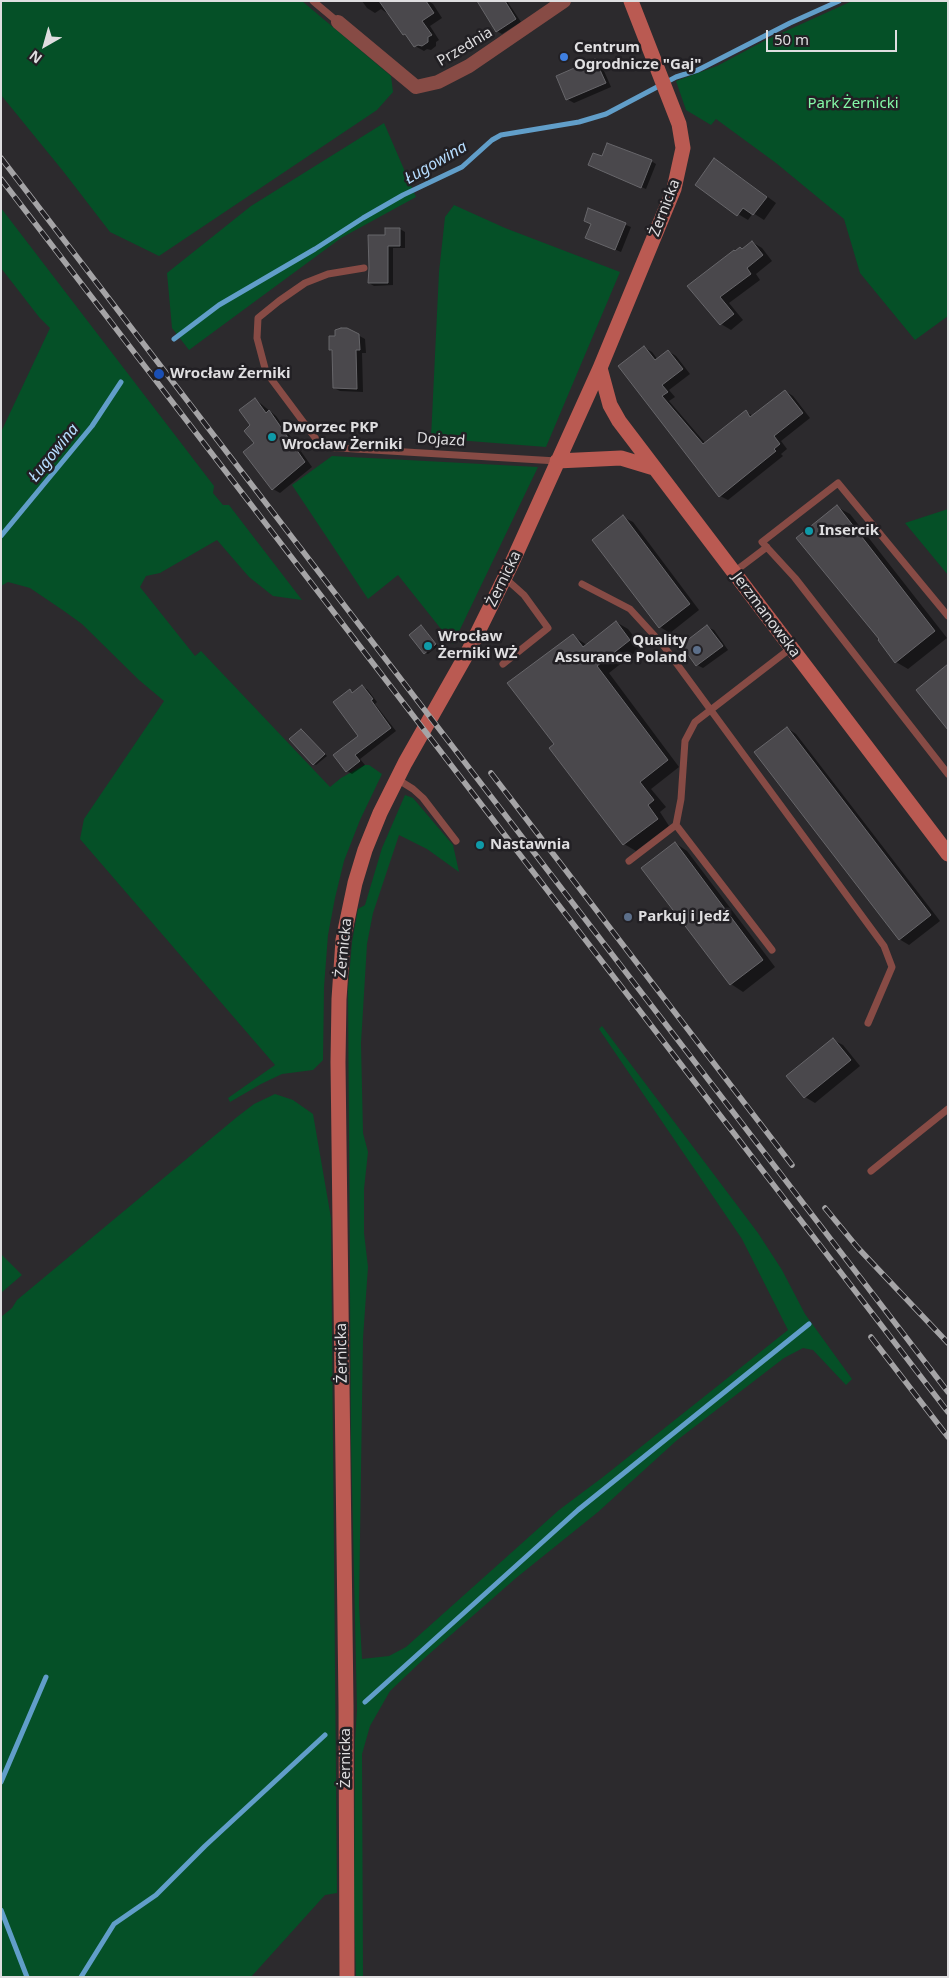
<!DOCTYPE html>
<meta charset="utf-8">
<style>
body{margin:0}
#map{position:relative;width:949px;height:1978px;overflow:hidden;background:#2c2a2d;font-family:"Noto Sans",sans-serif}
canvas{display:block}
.frame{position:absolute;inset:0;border:2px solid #dfdee0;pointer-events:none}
.north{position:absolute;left:20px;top:20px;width:50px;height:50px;-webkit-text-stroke:4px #222024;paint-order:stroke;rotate:218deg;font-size:14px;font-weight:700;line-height:20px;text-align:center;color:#dfdee0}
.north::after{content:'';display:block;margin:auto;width:18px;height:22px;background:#dfdee0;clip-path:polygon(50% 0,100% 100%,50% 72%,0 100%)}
.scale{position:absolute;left:766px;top:30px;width:131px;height:22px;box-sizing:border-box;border:2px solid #dfdee0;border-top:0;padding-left:6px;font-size:15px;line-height:18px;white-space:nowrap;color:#dfdee0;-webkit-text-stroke:4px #222024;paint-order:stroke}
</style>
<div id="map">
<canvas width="949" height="1978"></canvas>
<div class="frame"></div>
<div class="north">N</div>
<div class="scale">50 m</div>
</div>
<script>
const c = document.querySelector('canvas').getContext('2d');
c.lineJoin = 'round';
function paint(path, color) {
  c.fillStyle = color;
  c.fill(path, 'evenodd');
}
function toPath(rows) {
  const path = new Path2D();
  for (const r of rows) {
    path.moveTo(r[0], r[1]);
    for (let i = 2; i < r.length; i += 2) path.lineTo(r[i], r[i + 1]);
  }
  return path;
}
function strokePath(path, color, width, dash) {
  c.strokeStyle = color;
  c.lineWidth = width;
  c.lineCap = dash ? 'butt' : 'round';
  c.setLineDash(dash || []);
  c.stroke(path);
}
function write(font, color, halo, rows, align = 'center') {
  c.font = font + ' "Noto Sans",sans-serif';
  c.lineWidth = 5;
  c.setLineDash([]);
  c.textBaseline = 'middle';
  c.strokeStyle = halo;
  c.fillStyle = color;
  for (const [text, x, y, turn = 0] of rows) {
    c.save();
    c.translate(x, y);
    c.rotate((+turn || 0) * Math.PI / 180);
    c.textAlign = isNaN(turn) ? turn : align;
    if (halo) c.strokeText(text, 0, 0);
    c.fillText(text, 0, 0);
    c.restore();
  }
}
const green = toPath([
 [1,1,302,1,391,76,393,92,377,110,159,256,110,232,63,171,1,95],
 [852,1,948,1,948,316,915,340,860,273,844,219,776,163,716,119,711,125,686,110,676,81,717,66,764,41],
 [384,123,416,197,341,238,189,350,172,328,167,273,251,206],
 [454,205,505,228,620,272,546,447,431,438,439,272,445,217],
 [1,208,214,486,213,493,223,505,229,505,302,600,273,596,249,577,217,540,160,573,146,576,140,587,195,656,201,651,330,787,341,778,364,765,369,765,382,774,360,820,344,861,335,898,328,935,324,987,323,1060,313,1070,282,1074,261,1084,230,1102,228,1098,275,1065,80,839,84,819,164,701,139,680,82,624,64,611,30,588,8,582,1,586,1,432,50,328,39,317,1,268],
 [332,456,538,467,453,644,398,575,368,599,292,485],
 [948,509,948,575,905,523],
 [405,795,413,798,453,845,459,872,427,849,399,835,373,913,367,944,361,1043,363,1133,368,1152,364,1189,364,1233,368,1267,363,1338,359,1605,362,1659,389,1656,406,1647,559,1510,603,1477,788,1330,742,1239,599,1029,602,1026,758,1233,782,1270,805,1314,852,1379,846,1385,813,1350,803,1348,784,1358,676,1441,598,1512,516,1578,428,1655,390,1691,370,1726,362,1754,363,1977,356,1977,354,1911,355,1740,357,1710,351,1441,348,989,352,942,358,909,365,905,382,848],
 [275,1094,293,1100,313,1114,331,1218,337,1893,325,1895,251,1977,1,1977,1,1317,12,1308,17,1300,237,1117,254,1104],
 [1,1254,22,1275,1,1293]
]);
const shadow = toPath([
 [362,1,428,1,433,4,442,18,430,26,439,40,436,42,436,46,431,50,427,49,424,51,415,46,408,37,404,34,390,15,381,9,375,13,367,8],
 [489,1,507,1,521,22,502,34,497,31],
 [595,60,601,64,611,87,574,103,567,99],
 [603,158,651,161,656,164,646,189,595,167],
 [724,165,776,203,764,220,753,213,748,220,738,214],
 [589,210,631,227,621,252,592,240,592,224],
 [400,229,405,232,405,248,393,248,393,285,374,286,369,283,386,237],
 [752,242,762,248,772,261,756,274,760,280,729,303,743,320,731,330,721,324,689,286],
 [347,329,365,339,366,353,362,353,363,392,340,391,334,388,333,352,330,350,337,337],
 [645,348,652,352,658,360,668,351,676,356,690,374,669,390,675,397,669,401,706,444,746,412,753,416,785,391,793,396,810,418,781,441,787,449,781,454,783,456,728,500,720,496,620,366],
 [255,399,276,416,312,467,280,493,273,489,256,444,252,425],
 [837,507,850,514,947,638,908,669,896,662,881,639],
 [623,517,633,522,699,610,670,633,660,627],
 [616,622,628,629,642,647,609,673,679,767,651,789,666,807,660,812,669,826,636,851,624,844,551,748,555,745,573,636,587,645],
 [422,626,438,646,428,654,425,653],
 [707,627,714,630,728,650,703,668,697,665],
 [362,686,368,690,377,702,375,704,396,731,360,759,365,765,352,774,347,771,359,737,350,691,354,693],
 [787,728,796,734,940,921,909,945,899,939],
 [301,730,327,756,316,765,313,764],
 [675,843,687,851,775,967,743,992,731,984],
 [833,1040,843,1045,860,1066,815,1103,805,1097]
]);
const stream = toPath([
 [174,339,219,305,315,249,363,218,403,195,462,167,492,140,501,135,579,122,606,114,676,77,698,70,790,23,839,1],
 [1,536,92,426,121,382],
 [365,1702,578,1510,809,1324],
 [1,1782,46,1677],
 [1,1910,27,1977],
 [81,1977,114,1924,156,1895,205,1846,325,1735]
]);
const building = toPath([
 [379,1,426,1,434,13,422,21,432,35,428,37,428,42,422,46,418,45,414,47,405,34,403,35,379,1],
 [477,1,505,1,516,19,496,32,477,1],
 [595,59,606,83,566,100,556,76,595,59],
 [607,143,652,160,641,188,588,165,593,153,602,156,607,143],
 [714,158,767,197,753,215,743,208,737,216,695,185,714,158],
 [588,208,626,223,615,250,585,238,591,224,584,221,588,208],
 [385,228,400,228,400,246,388,246,388,283,368,283,369,268,368,235,385,235,385,228],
 [752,241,763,255,747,268,751,274,720,297,734,314,720,325,687,286,734,250,735,251,740,247,742,249,752,241],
 [341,328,347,328,359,334,360,350,356,350,357,389,333,388,332,350,329,350,329,336,335,336,335,330,341,328],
 [644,346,655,360,668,350,683,369,662,385,668,392,662,396,703,444,746,410,750,417,785,390,803,413,774,436,780,444,774,449,776,451,719,497,618,366,644,346],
 [255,398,266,413,269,410,305,462,272,490,243,452,254,443,244,431,250,425,239,410,255,398],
 [837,505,935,631,895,663,878,640,879,639,796,538,837,505],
 [623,515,690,604,659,628,592,540,623,515],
 [616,621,630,640,597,666,668,760,640,782,654,800,648,805,658,819,623,845,549,748,554,744,507,683,573,634,583,647,616,621],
 [421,625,436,644,424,654,409,635,421,625],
 [707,625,723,646,696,666,681,645,707,625],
 [948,664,948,730,916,690,948,664],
 [362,685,373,699,371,700,391,728,355,755,360,761,346,772,333,755,358,736,333,702,350,689,352,693,362,685],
 [787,727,931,915,899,940,754,752,787,727],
 [301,729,325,754,313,765,289,739,301,729],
 [675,842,763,960,730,985,641,868,675,842],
 [833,1038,851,1060,804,1098,786,1076,833,1038]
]);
const lane = toPath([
 [313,1,338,22],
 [364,268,328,274,305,283,279,301,258,318,257,338,266,372,322,447,557,461],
 [734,572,767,547],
 [582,584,630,609,663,645,884,946,892,967,868,1023],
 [948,616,838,483,762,542,795,578,948,774],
 [503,664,548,628,524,595,505,578],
 [397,779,413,789,423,798,456,841],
 [676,825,772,950],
 [629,861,676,825,681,799,685,741,695,722,791,648],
 [871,1171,948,1109]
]);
const street = toPath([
 [338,22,416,87,438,82,469,66,564,1]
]);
const secondary = toPath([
 [600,368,610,405,619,421,948,854],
 [557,461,621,458,654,468],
 [347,1977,346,1705,338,1062,339,999,343,940,355,883,365,850,380,813,405,763,469,650,511,565,600,368,674,189,683,148,679,124,631,1]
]);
const rail = toPath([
 [1,158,948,1392],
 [1,179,948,1412],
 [491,773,792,1165],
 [825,1208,858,1248,948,1343],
 [871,1337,948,1437]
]);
const markers = [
 [564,57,5,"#3f7fe0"],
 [159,374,6,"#1a4fb4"],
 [272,437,5,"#0f9aa8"],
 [809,531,5,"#0f9aa8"],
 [428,646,5,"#0f9aa8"],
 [697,650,5,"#5c6f8a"],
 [480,845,5,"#0f9aa8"],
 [628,917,5,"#5c6f8a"]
];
const streetNames = [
 ["Przednia",465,47,-31],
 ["Żernicka",665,208,-69],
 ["Dojazd",441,440,4],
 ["Żernicka",504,579,-64],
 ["Jerzmanowska",766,615,53],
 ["Żernicka",344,948,-84],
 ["Żernicka",342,1353,-91],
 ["Żernicka",346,1758,-90]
];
const poiNames = [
 ["Centrum",574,48],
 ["Ogrodnicze \"Gaj\"",574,65],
 ["Wrocław Żerniki",170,374],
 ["Dworzec PKP",282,428],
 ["Wrocław Żerniki",282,445],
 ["Insercik",819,531],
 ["Wrocław",438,637],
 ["Żerniki WŻ",438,654],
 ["Quality",687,641,"right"],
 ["Assurance Poland",687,658,"right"],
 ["Nastawnia",490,845],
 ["Parkuj i Jedź",638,917]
];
const parkNames = [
 ["Park Żernicki",853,104]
];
const waterNames = [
 ["Ługowina",436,163,-30],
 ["Ługowina",54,453,-51]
];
paint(green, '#055027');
paint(shadow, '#0007');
strokePath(stream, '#619ec9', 5);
paint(building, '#4a484c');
strokePath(building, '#67666a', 1);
strokePath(lane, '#874b45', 7);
strokePath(street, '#874b45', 14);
strokePath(secondary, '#ba5a52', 15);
strokePath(rail, '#a5a4a6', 5.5);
strokePath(rail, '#222024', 4, [11]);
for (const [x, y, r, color] of markers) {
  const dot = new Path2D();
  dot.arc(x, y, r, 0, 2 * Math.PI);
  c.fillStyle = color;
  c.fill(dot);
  strokePath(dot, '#222024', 2);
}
write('15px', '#dfdee0', '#222024', streetNames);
write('bold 15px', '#dfdee0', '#222024', poiNames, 'left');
write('15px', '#85f9a8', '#222024', parkNames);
write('italic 16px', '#b6ddff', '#222024', waterNames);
</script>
